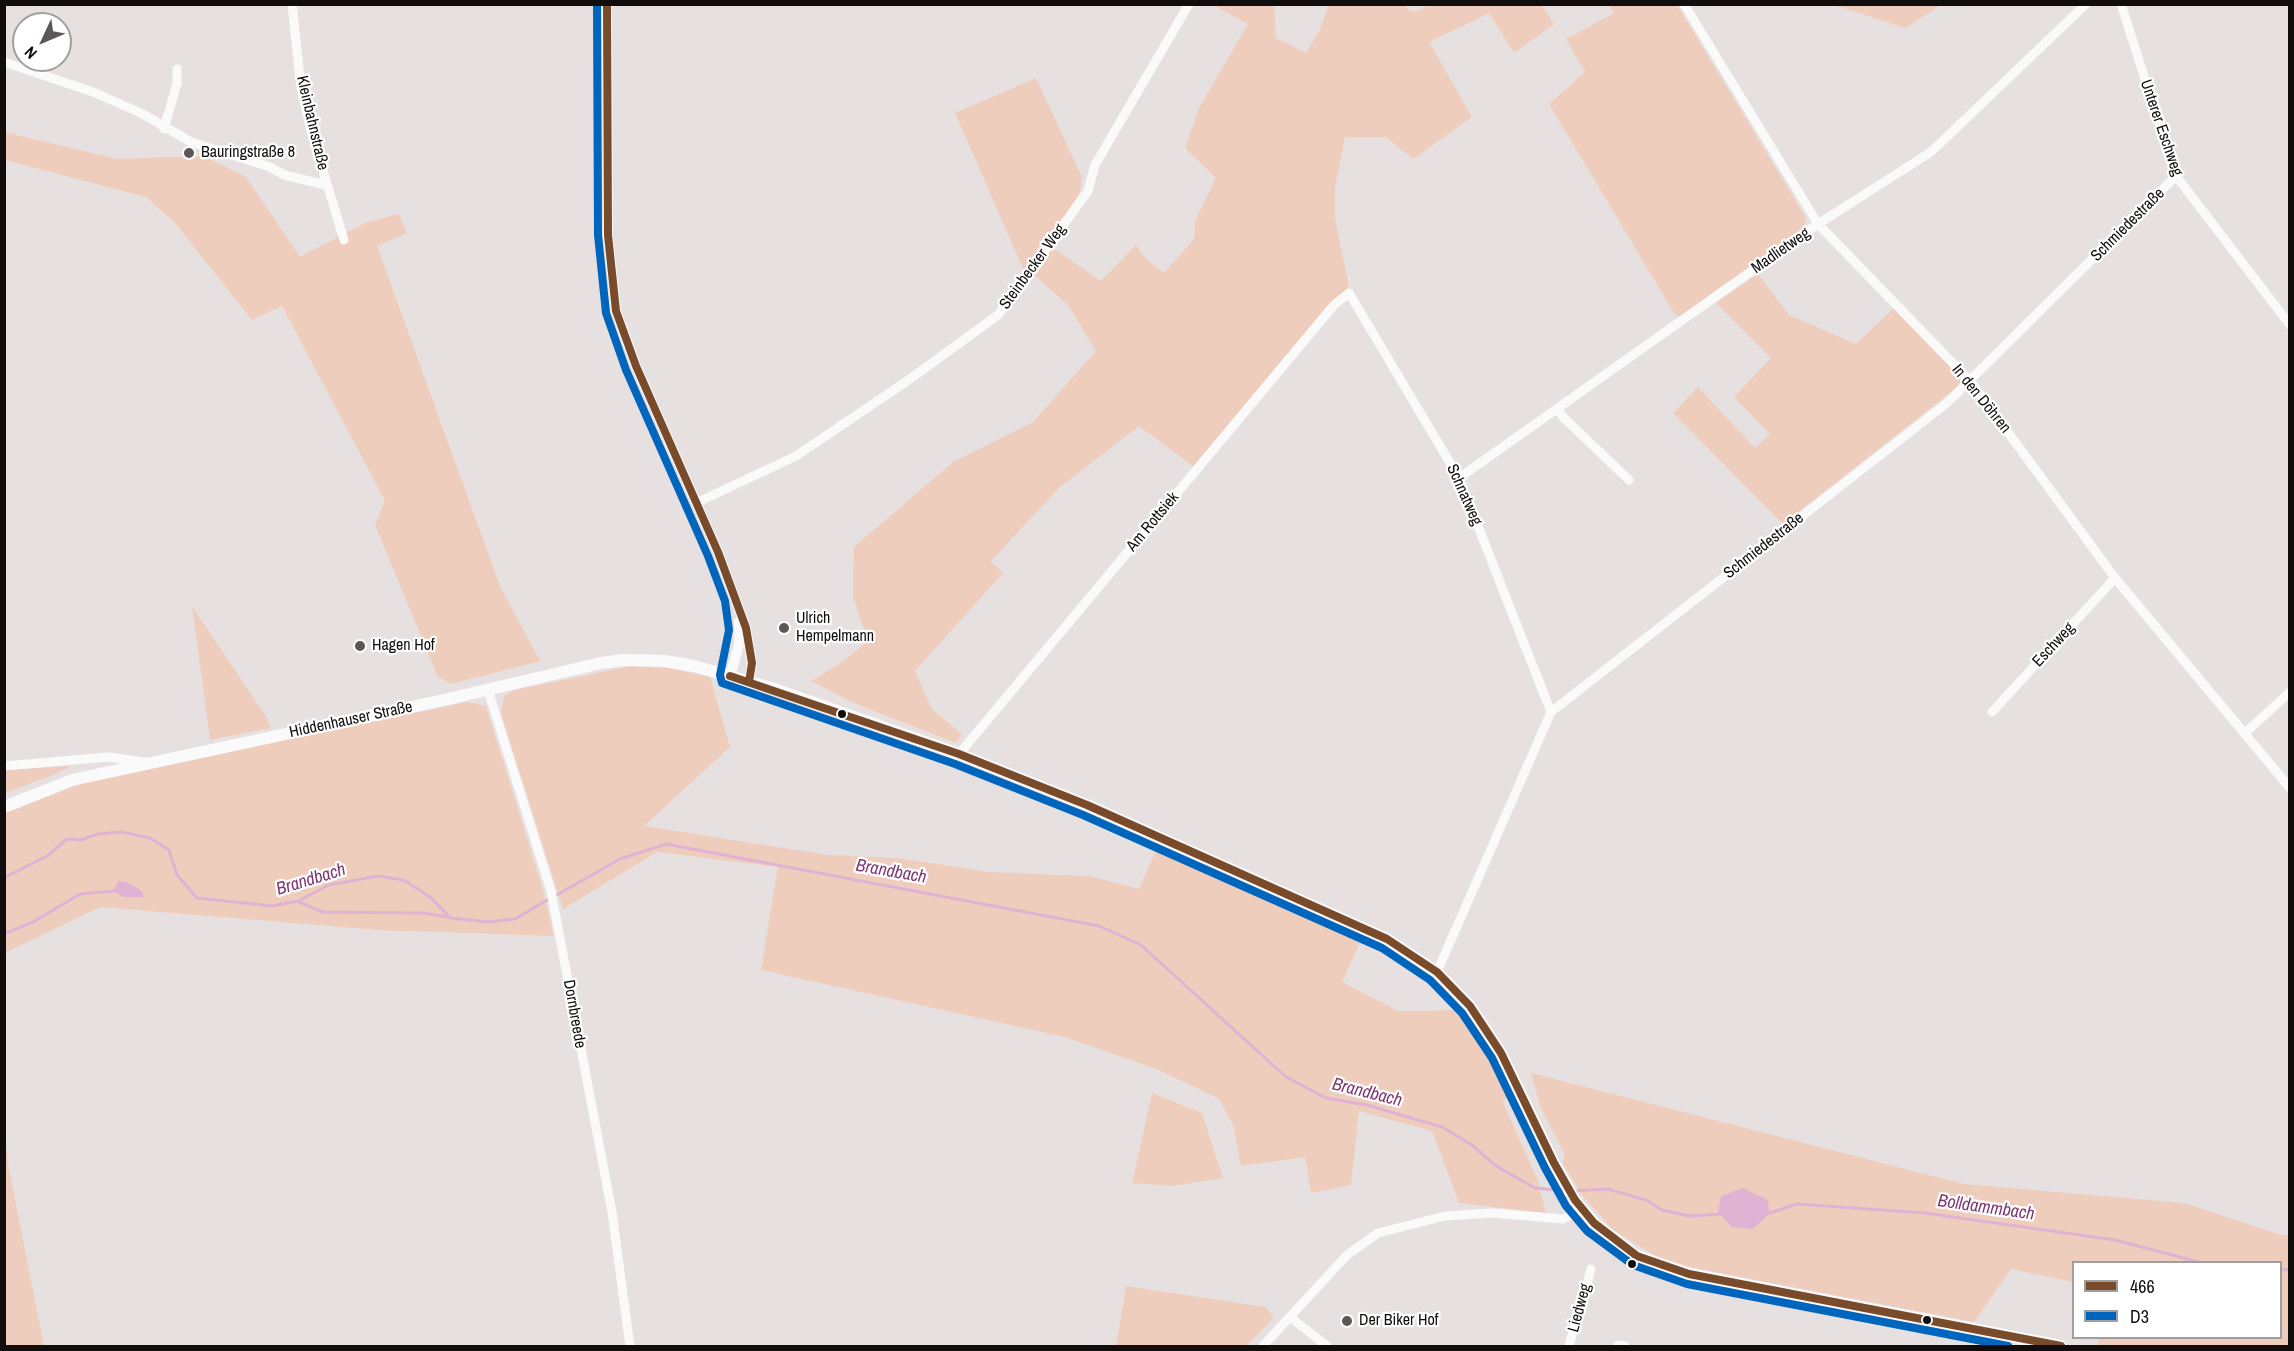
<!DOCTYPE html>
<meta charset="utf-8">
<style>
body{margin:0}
#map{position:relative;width:2294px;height:1351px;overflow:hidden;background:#e7e0e1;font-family:"Archivo Narrow",sans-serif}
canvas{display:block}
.frame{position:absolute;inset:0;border:6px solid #110d0d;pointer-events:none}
.legend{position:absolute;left:2072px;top:1261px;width:210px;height:78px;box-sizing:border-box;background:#fff;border:2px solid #a09e9e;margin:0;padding:8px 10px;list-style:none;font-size:18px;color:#110d0d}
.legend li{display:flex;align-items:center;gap:12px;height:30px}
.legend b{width:30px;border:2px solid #a09e9e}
.north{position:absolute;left:12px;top:12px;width:60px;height:60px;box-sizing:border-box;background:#fff;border:2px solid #a09e9e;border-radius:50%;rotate:226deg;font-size:16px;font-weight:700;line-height:24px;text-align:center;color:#110d0d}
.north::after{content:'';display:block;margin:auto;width:21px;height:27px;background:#5c5757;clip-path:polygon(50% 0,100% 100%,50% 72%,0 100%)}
</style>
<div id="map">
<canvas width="2294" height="1351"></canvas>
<div class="frame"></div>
<ul class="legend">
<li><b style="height:8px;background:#7a4b2a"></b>466</li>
<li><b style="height:8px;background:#0065bd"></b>D3</li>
</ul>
<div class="north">N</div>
</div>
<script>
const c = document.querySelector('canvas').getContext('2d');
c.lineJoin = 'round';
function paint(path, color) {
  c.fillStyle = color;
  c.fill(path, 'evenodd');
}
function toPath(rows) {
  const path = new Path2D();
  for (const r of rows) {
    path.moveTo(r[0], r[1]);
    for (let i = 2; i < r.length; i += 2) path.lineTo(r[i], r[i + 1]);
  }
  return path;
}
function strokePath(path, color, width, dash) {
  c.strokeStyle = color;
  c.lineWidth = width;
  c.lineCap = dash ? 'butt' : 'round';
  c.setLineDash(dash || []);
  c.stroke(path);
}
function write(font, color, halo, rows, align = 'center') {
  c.font = font + ' "Archivo Narrow",sans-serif';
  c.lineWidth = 4.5;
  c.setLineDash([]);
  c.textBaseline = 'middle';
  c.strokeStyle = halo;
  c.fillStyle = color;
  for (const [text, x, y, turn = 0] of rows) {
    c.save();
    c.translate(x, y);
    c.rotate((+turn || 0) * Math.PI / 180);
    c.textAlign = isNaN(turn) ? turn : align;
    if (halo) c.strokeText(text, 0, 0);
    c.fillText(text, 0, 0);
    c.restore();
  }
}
const green = toPath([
 [1432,4,1542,5,1554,24,1514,53,1489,13,1429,42,1472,117,1413,159,1386,137,1345,137,1335,187,1335,219,1349,286,1194,467,1139,426,1059,488,991,561,1003,573,915,671,932,709,962,734,956,743,856,704,811,681,841,663,868,641,853,597,854,547,953,462,1033,422,1096,351,1068,305,1034,275,1024,271,955,113,1036,78,1082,177,1080,192,1050,240,1053,248,1101,281,1136,245,1146,259,1164,273,1194,239,1195,221,1216,178,1185,148,1199,108,1248,24,1213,5,1274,5,1276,38,1306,53,1319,31,1329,5,1406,5,1408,10,1417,11],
 [1609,5,1677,5,1806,218,1804,227,1681,318,1674,313,1549,104,1585,72,1566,39,1614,13],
 [1834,5,1941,5,1905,28],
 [4,132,117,159,204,156,246,177,300,257,365,223,399,214,407,233,377,246,500,586,540,661,451,684,438,677,375,525,385,501,282,306,252,320,175,223,146,197,5,160],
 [1758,274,1789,315,1856,344,1894,308,1960,376,1961,384,1783,524,1673,413,1698,387,1755,448,1770,434,1734,397,1771,358,1716,303],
 [192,606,265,715,271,728,210,740],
 [631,666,668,668,710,677,730,747,644,826,828,855,897,858,990,872,1089,876,1139,889,1158,846,1362,938,1342,982,1398,1011,1463,1010,1497,1066,1511,1097,1502,1100,1538,1181,1546,1213,1459,1203,1432,1131,1359,1111,1351,1185,1311,1193,1305,1157,1241,1166,1233,1124,1218,1098,1156,1069,1065,1037,761,970,778,867,657,852,563,909,501,713,504,696,515,690],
 [467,702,486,706,543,890,554,936,378,930,100,907,5,953,4,814,82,783],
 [71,766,55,774,5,793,5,770],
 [1531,1073,1964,1184,2184,1203,2281,1235,2289,1235,2289,1346,2097,1346,2099,1338,2280,1338,2280,1262,2074,1262,2073,1282,2011,1269,1974,1322,1689,1267,1655,1256,1612,1229,1582,1195,1563,1164,1564,1153,1540,1106],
 [1152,1093,1202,1113,1223,1178,1172,1186,1132,1183],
 [5,1136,9,1169,44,1346,5,1346],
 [1126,1286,1265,1307,1274,1317,1247,1346,1116,1346]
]);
const water = toPath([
 [118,881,126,882,142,891,144,897,123,897,114,891],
 [1743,1188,1768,1200,1769,1214,1753,1229,1732,1227,1718,1212,1721,1196]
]);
const stream = toPath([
 [4,878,47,856,67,839,81,840,98,834,122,832,150,838,169,850,177,875,197,898,272,906,298,901,329,885,378,876,404,880,430,897,451,918,488,922,515,919,549,899],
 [555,896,620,859,666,844,1099,926,1141,945,1286,1077,1326,1098,1367,1105,1442,1127,1472,1145,1496,1166,1535,1188,1567,1191],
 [299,902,323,912,423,913,449,917],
 [4,934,33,922,80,894,114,891],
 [1574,1191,1608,1189,1646,1200,1662,1210,1689,1216,1721,1214],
 [1767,1214,1797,1204,1925,1213,2115,1240,2199,1262],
 [2280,1269,2290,1270]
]);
const minor = toPath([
 [292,4,301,88,311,131,344,240],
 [1684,4,1818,224,1971,382,2115,578,2290,788],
 [2121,4,2176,176,2290,325],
 [4,62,93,92,141,113,191,142,270,167,284,175,326,185],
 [164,129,177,83,177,69],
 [1558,410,1564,418,1629,480],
 [1459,478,1818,224,1931,152,2086,4],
 [696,503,796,456,910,379,998,315,1088,191,1095,165,1189,4],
 [488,690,551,891,612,1212,630,1346],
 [1992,712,2115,578],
 [2244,734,2290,692],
 [959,754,1334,305,1349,293,1459,478,1551,712],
 [4,766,108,757,145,762],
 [1437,972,1551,712,1947,403,2176,176],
 [1290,1317,1327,1346],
 [1618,1345,1625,1346],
 [1263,1346,1347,1255,1378,1233,1445,1216,1492,1213,1563,1219,1582,1209],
 [1569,1346,1591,1269]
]);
const tertiary = toPath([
 [607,4,608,235,616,311,636,366,718,552,746,628,752,663,749,682],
 [730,676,739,645,739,622]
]);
const secondary = toPath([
 [4,807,72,780,448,699,601,663,624,660,665,661,694,666,771,688,959,754,1087,805,1387,939,1437,972,1470,1006,1501,1053,1554,1163,1575,1200,1594,1223,1637,1256,1689,1274,2061,1346]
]);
const bus1 = toPath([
 [607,4,608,235,616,311,636,366,718,552,746,628,752,663,749,682],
 [730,676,959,754,1087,805,1387,939,1437,972,1470,1006,1501,1053,1554,1163,1575,1200,1594,1223,1637,1256,1689,1274,2061,1346]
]);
const bus2 = toPath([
 [597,4,598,235,606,313,626,370,708,556,725,601,729,630,720,675,722,683,955,764,1083,815,1382,948,1430,980,1462,1013,1492,1058,1545,1168,1566,1206,1587,1231,1633,1265,1687,1284,2008,1346]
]);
const markers = [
 [189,153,6,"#5c5757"],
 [784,628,6,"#5c5757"],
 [360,646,6,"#5c5757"],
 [842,714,5,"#110d0d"],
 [1632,1264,5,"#110d0d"],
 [1927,1320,5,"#110d0d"],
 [1347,1321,6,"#5c5757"]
];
const streetNames = [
 ["Kleinbahnstraße",312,123,77],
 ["Unterer Eschweg",2161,128,71],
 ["Schmiedestraße",2128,225,-45],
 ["Madlietweg",1781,251,-35],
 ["Steinbecker Weg",1033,267,-54],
 ["In den Döhren",1981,399,51],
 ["Schnatweg",1464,495,66],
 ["Am Rottsiek",1153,522,-50],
 ["Schmiedestraße",1764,546,-38],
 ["Eschweg",2054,645,-47],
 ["Hiddenhauser Straße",351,720,-12],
 ["Dornbreede",574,1014,80],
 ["Liedweg",1580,1308,-75]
];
const poiNames = [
 ["Bauringstraße 8",201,153],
 ["Ulrich",796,619],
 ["Hempelmann",796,637],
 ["Hagen Hof",372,646],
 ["Der Biker Hof",1359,1321]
];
const waterNames = [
 ["Brandbach",891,872,10],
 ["Brandbach",311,880,-17],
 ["Brandbach",1367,1093,14],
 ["Bolldammbach",1986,1208,8]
];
paint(green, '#efcdbc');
paint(water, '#e0b3d4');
strokePath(stream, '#e0b3d4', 3);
strokePath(minor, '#fbfafa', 9);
strokePath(tertiary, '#fbfafa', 10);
strokePath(secondary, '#fbfafa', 12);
strokePath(bus1, '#7a4b2a', 8);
strokePath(bus2, '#0065bd', 8);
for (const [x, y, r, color] of markers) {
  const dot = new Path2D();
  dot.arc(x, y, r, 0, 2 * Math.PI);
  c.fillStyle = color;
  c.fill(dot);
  strokePath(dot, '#fff', 2);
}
write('16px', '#110d0d', '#fff', streetNames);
write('16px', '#110d0d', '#fff', poiNames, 'left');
write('italic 18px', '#7e3772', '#fff', waterNames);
</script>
